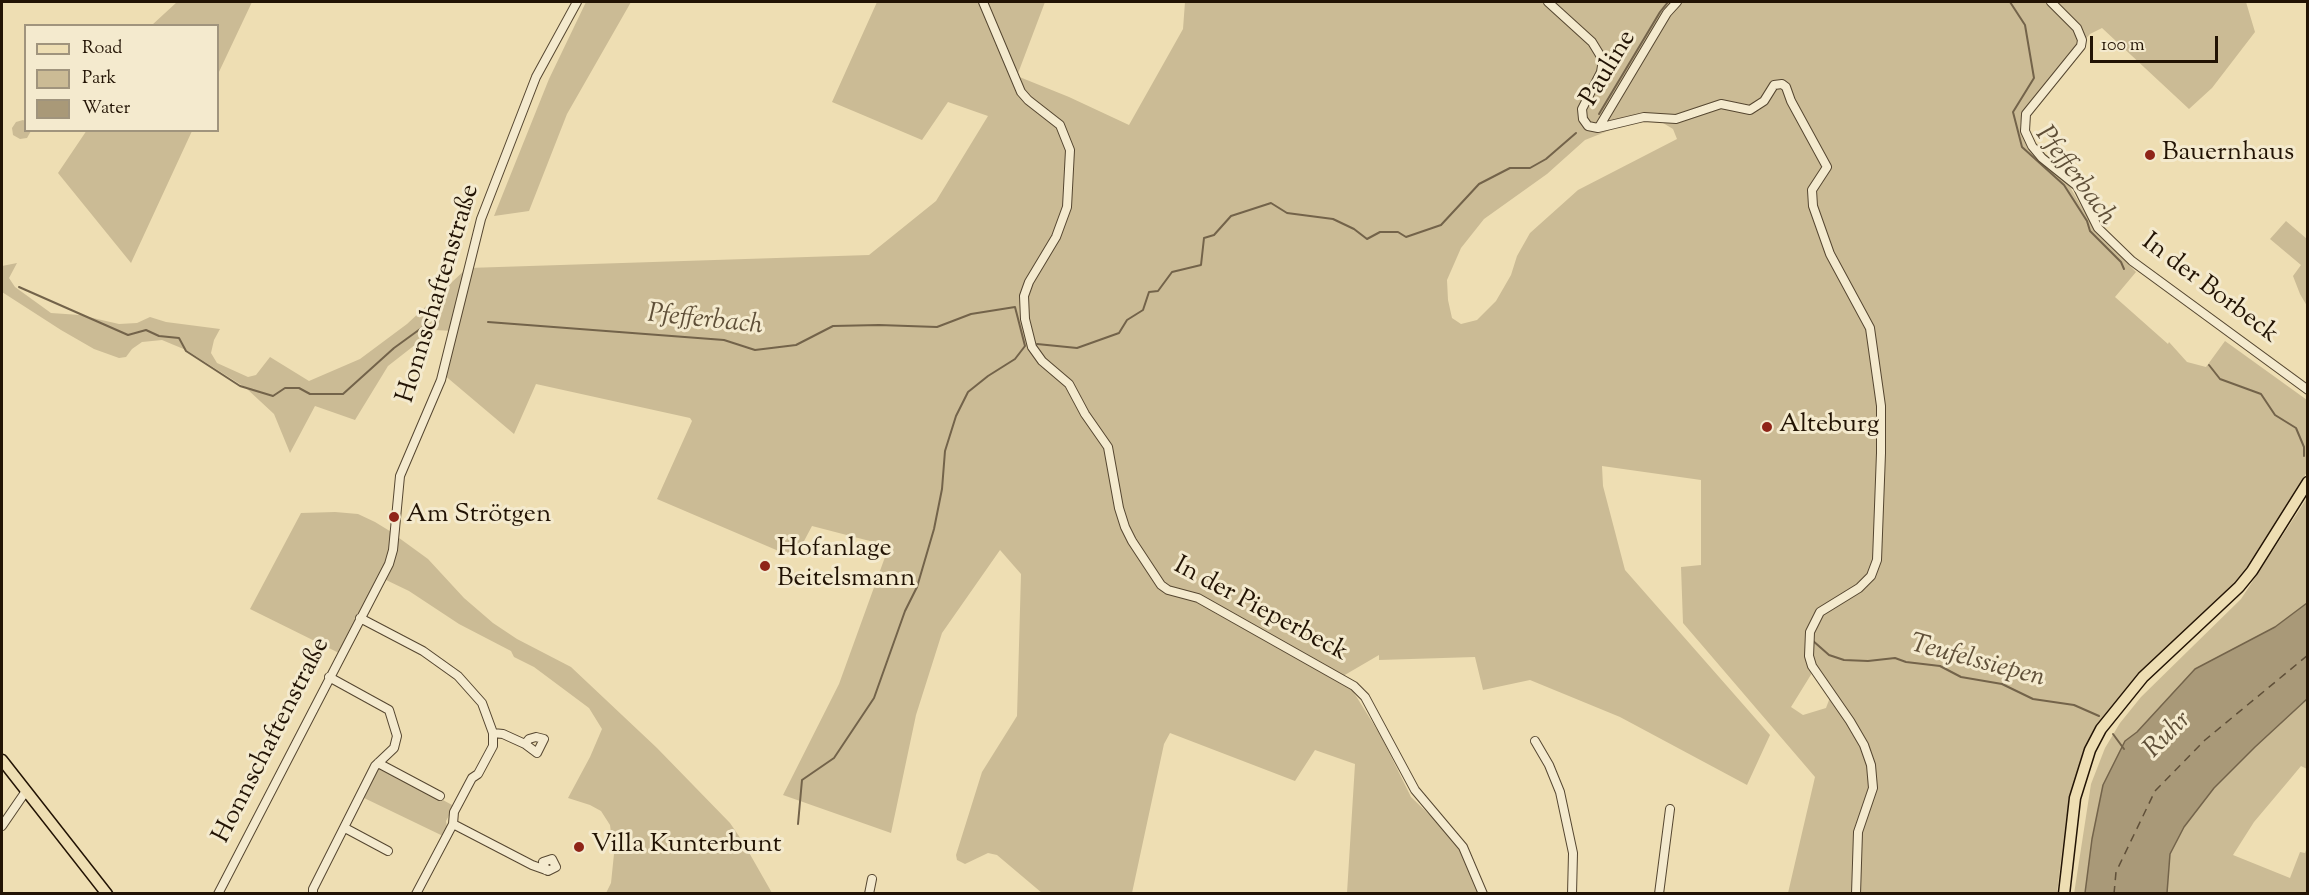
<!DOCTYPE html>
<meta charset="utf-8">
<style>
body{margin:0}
#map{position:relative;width:2309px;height:895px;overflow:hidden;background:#eedeb3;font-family:"Sorts Mill Goudy",serif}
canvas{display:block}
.frame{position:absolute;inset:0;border:3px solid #221304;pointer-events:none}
.legend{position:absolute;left:24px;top:24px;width:195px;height:108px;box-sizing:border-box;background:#f4eace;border:2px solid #a0947d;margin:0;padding:8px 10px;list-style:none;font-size:18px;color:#221304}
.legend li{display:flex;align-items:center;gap:12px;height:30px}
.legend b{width:30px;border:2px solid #a0947d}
.scale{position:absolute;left:2090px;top:36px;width:128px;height:27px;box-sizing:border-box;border:3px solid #221304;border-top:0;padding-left:8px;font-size:18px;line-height:21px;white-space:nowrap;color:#221304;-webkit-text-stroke:4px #f4eace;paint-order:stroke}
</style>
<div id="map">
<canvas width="2309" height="895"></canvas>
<div class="frame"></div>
<ul class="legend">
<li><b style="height:8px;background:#eedeb3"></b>Road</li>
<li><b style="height:16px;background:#cbbb95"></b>Park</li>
<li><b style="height:16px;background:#a99978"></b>Water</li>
</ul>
<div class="scale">100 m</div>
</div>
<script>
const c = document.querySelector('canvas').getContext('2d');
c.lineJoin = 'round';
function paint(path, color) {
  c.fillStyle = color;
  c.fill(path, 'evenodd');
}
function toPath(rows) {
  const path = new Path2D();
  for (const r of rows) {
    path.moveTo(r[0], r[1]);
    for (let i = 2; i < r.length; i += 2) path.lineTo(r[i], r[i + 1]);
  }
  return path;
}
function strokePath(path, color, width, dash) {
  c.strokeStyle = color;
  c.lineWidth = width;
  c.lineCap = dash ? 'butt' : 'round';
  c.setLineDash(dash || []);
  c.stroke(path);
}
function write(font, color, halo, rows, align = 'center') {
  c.font = font + ' "Sorts Mill Goudy",serif';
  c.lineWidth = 6;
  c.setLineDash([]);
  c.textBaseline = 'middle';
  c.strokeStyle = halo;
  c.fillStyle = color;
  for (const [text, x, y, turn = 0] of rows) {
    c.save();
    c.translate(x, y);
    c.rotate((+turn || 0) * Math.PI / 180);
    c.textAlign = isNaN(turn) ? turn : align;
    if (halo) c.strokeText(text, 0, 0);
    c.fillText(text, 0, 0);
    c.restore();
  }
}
const green = toPath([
 [177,2,252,2,218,74,218,26,152,25],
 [586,2,631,2,567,114,529,211,494,216,549,79],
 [877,2,1045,2,1017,76,1069,97,1129,125,1183,29,1185,2,2246,2,2255,32,2212,88,2189,109,2102,28,2090,34,2022,113,2020,127,2030,150,2070,187,2095,230,2136,272,2115,297,2168,344,2169,342,2187,362,2206,367,2225,341,2307,400,2307,472,2249,567,2093,735,2076,775,2066,819,2057,893,1788,893,1815,777,1683,623,1681,567,1701,565,1701,480,1602,466,1603,486,1625,570,1770,735,1747,785,1620,717,1530,680,1483,690,1475,657,1379,660,1379,655,1343,676,1219,606,1215,613,1351,688,1381,736,1411,797,1441,826,1460,849,1479,893,1347,893,1355,764,1315,750,1295,781,1170,733,1164,744,1132,893,1042,893,997,855,988,853,965,864,957,860,956,855,982,772,1017,716,1021,574,1000,550,942,633,916,715,891,833,783,795,839,684,889,546,812,526,795,558,657,499,692,421,690,418,536,384,514,434,443,374,468,268,869,255,936,201,988,116,948,102,922,140,832,102],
 [1642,121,1663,123,1673,129,1677,139,1578,190,1530,233,1517,256,1511,275,1496,301,1477,320,1461,324,1452,318,1448,300,1447,280,1461,248,1484,219,1547,174,1585,140,1628,123],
 [1812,673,1832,692,1826,708,1803,715,1791,707],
 [23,120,25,121,26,130,31,131,27,138,20,139,13,135,12,128,16,122],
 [87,130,192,131,131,263,58,173],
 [2286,221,2307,239,2307,306,2300,294,2293,276,2301,265,2270,239],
 [17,263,9,278,15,287,51,313,80,315,119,324,137,323,150,317,166,322,220,329,214,340,211,353,217,363,248,377,256,375,270,357,309,381,360,359,407,324,467,268,453,331,434,330,388,366,355,420,315,406,290,453,274,414,246,388,186,350,162,340,142,342,132,349,126,357,119,358,94,349,61,330,2,292,2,266],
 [2307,498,2307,603,2275,627,2195,669,2137,732,2125,741,2103,785,2092,839,2085,893,2074,894,2091,784,2105,748,2120,723,2141,697,2241,599],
 [335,512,358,514,375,522,393,533,392,549,341,654,250,609,301,513],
 [395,535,428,559,464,598,493,623,517,639,571,667,657,748,730,823,743,842,772,893,606,893,611,883,614,854,610,825,601,811,590,805,568,798,590,757,602,729,589,708,534,667,514,657,511,651,459,624,409,591,384,579],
 [2307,699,2307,769,2301,766,2286,784,2254,822,2233,855,2290,878,2300,852,2305,853,2307,847,2307,893,2167,894,2170,854,2184,827,2214,788,2255,747],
 [378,765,454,806,446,821,447,827,443,836,362,797]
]);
const water = toPath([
 [2307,603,2307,699,2255,747,2214,788,2184,827,2170,854,2167,893,2085,893,2092,839,2103,785,2125,741,2137,732,2195,669,2275,627,2307,603]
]);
const stream = toPath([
 [2010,2,2025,25,2034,78,2013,112,2022,147,2064,185,2087,221,2090,231,2121,262,2124,269],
 [1599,114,1660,12,1668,2],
 [19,287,128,335,146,330,159,336,179,338,186,351,240,386,273,396,285,388,299,388,310,394,343,394,394,348,427,324],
 [488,322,724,340,755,350,796,345,833,326,879,325,937,327,971,314,1015,307,1025,346,1015,359,988,376,968,392,956,416,945,451,942,489,934,529,917,587,905,611,874,698,834,758,802,780,798,824],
 [1037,344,1077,348,1119,333,1127,320,1143,310,1149,292,1158,291,1172,272,1201,265,1204,238,1214,235,1231,216,1271,203,1287,213,1333,219,1354,229,1367,239,1380,232,1398,232,1406,237,1441,225,1479,184,1510,168,1530,168,1546,159,1576,133],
 [2209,365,2220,379,2261,394,2275,415,2296,428,2304,447,2304,456],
 [1812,640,1829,655,1844,660,1868,661,1895,658,1906,662,1940,666,1961,677,2002,684,2033,699,2074,705,2099,716],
 [2113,734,2124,749]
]);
const ferry = toPath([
 [2114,894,2116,872,2155,791,2205,740,2308,655]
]);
const minor = toPath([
 [983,2,1021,92,1028,100,1060,125,1070,150,1067,207,1056,237,1029,282,1024,296,1025,319,1032,347,1042,361,1069,384,1085,414,1108,447,1119,508,1125,527,1132,541,1161,585,1168,590,1198,598,1354,686,1365,697,1415,790,1463,847,1483,894],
 [1548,2,1592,42,1603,60,1601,72,1582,109,1583,119,1588,126,1598,128,1644,117,1676,119,1721,104,1750,110,1764,101,1774,85,1782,84,1786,87,1791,101,1827,167,1812,190,1813,206,1830,254,1870,328,1881,406,1881,453,1877,560,1871,576,1859,588,1820,612,1810,632,1809,656,1812,666,1850,721,1864,745,1871,765,1873,788,1858,832,1856,894],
 [2051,2,2077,28,2082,40,2081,46,2026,114,2025,131,2032,146,2042,158,2077,186,2098,228,2132,261,2308,390],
 [1599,127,1667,13,1677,2],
 [360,618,423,651,458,676,482,703,493,733,493,746,478,774,472,778,454,812,453,824,416,894],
 [493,733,503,734,525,744,537,753,544,739,536,737,529,739,525,744],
 [1535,741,1549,765,1560,792,1573,853,1572,894],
 [378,763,440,796],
 [453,824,532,865,546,870,548,871,556,867,552,859,543,862,546,870],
 [2,826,26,791],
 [345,828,388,851],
 [218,894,389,564,393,550,400,476,441,380,481,219,536,77,577,2],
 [313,894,313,889,375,766,394,748,397,736,389,710,329,677],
 [869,894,872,879],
 [1659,894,1670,809]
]);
const major = toPath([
 [2,760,107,894],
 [2064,894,2075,798,2090,750,2101,729,2143,677,2239,587,2252,571,2308,482]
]);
const markers = [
 [2150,155,6,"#8f2418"],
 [1767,427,6,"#8f2418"],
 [394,517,6,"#8f2418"],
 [765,566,6,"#8f2418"],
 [579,847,6,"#8f2418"]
];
const streetNames = [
 ["Pauline",1610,69,-59],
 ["In der Borbeck",2209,290,37],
 ["Honnschaftenstraße",440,294,-73],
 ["In der Pieperbeck",1260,611,28],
 ["Honnschaftenstraße",273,741,-63]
];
const poiNames = [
 ["Bauernhaus",2162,155],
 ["Alteburg",1779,427],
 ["Am Strötgen",406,517],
 ["Hofanlage",777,551],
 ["Beitelsmann",777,581],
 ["Villa Kunterbunt",591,847]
];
const waterNames = [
 ["Pfefferbach",2074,177,53],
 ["Pfefferbach",705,322,6],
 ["Teufelssiepen",1977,663,15],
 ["Ruhr",2169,736,-45]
];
paint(green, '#cbbb95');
paint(water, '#a99978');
strokePath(water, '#73634a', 1.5);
strokePath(stream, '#73634a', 2);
strokePath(ferry, '#5f4f38', 1.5, [8, 6]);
strokePath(minor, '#554630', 10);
strokePath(major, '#221304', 13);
strokePath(minor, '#f4eace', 8);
strokePath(major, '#eedeb3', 10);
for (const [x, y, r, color] of markers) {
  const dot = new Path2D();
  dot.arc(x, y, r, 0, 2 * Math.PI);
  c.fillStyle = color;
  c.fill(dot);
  strokePath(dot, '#f4eace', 2);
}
write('26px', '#221304', '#f4eace', streetNames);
write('26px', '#221304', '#f4eace', poiNames, 'left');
write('italic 27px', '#5f4f38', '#f4eace', waterNames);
</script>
